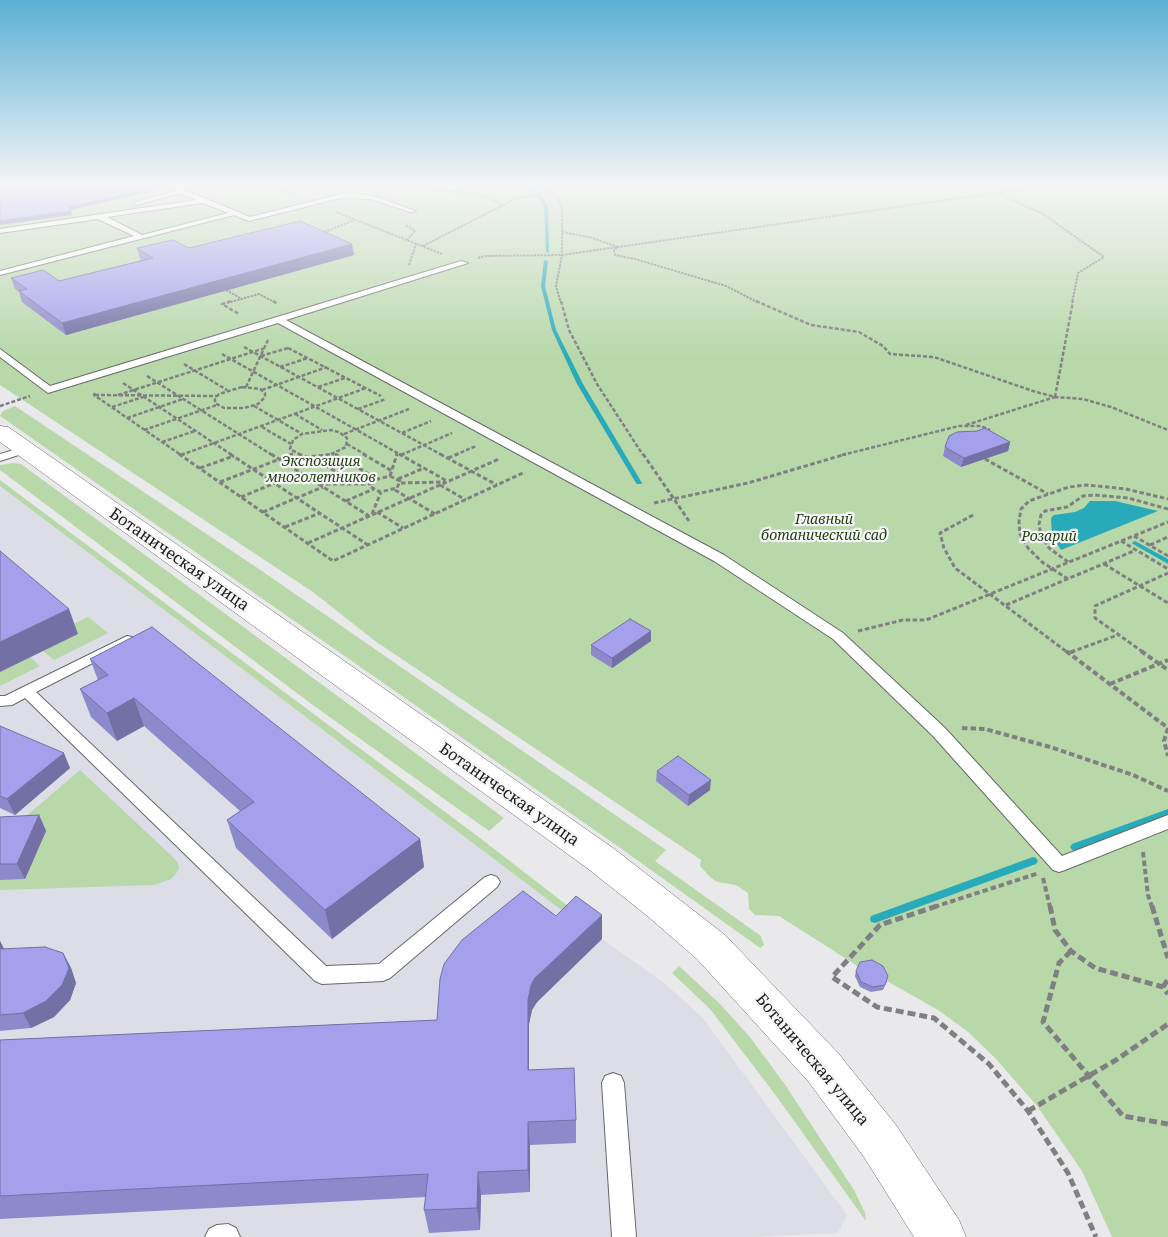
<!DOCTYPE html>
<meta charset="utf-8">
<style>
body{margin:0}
canvas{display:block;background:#e9e9eb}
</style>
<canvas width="1168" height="1237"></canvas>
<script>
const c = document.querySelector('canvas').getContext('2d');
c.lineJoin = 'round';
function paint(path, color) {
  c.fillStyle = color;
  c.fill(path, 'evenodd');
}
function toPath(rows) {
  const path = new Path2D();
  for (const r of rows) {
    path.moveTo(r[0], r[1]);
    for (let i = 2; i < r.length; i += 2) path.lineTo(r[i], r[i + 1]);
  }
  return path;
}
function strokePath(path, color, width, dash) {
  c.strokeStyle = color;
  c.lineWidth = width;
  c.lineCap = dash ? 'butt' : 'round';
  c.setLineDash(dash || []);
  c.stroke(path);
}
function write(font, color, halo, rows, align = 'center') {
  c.font = font + ' "Noto Serif",serif';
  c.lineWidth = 4.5;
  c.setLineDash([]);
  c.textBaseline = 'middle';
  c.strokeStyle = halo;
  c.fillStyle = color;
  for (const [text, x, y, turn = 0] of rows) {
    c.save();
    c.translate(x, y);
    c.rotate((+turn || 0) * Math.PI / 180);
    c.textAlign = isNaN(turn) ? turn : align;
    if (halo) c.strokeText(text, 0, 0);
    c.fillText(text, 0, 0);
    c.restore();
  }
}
const built = toPath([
 [0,486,576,921,663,982,702,1017,847,1215,838,1233,756,1237,0,1237]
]);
const green = toPath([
 [0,184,1168,184,1168,1237,1112,1237,1082,1171,1037,1106,996,1059,967,1031,938,1010,887,981,871,992,860,987,855,976,859,967,779,916,755,915,749,909,748,893,736,885,717,882,710,877,700,866,701,860,682,847,375,641,313,592,0,385],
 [15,406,259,569,666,850,655,861,761,936,764,945,760,948,616,845,0,416,3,411],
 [13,463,21,464,504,818,489,831,310,703,0,470,0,465],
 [0,480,480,838,581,916,576,921,0,486],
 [88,617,108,633,54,660,43,651,69,626],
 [30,657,40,666,0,686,0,672],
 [80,770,174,858,178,863,179,869,175,875,171,879,154,885,0,890,0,817,17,824],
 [679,966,719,1003,750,1037,786,1086,854,1190,865,1213,866,1221,774,1093,710,1009,672,973]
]);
const water = toPath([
 [1090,501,1115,501,1158,511,1061,550,1052,536,1051,518,1054,515,1075,512,1084,508]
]);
const stream = toPath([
 [526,184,530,184,542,196,548,206,549,253,546,252,544,206,539,198,526,184],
 [544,260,548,261,545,286,556,330,583,384,642,483,641,484,637,484,636,483,577,384,552,330,541,286,544,260],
 [1135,541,1168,559,1168,564,1133,544,1132,543,1133,542,1135,541],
 [1168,809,1168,817,1075,851,1072,850,1070,847,1072,844,1168,809],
 [1033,857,1036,858,1038,861,1036,864,875,923,871,922,870,919,871,916,1033,857]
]);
const pathFar4 = toPath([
 [268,184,291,194],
 [543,184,558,199,562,207,562,255,556,286,561,303],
 [437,191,468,192,487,197,503,205],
 [997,193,1043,214,1104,257,1078,273,1072,303],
 [336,212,442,254],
 [406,225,415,231,407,240],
 [562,232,589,237,618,247,614,250,615,255,635,259,726,286,759,303],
 [321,233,355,220],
 [423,246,515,199,550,191],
 [478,258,485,256,562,255,1058,184],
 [409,265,416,244],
 [226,290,240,298],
 [227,303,259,294,276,303]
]);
const pathFar3 = toPath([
 [231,301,222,304,239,314],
 [273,301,278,304],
 [561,301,569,330,597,384,643,455],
 [756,301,811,325,859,332,883,346,890,354,934,357,1033,391,1055,397,1083,399,1111,407,1168,430],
 [244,347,442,455],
 [288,348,381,396],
 [222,354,401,455],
 [261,356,288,348],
 [184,364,227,390],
 [280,367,308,358],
 [147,376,272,455],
 [123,383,232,455],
 [242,387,260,389,265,393,265,397,258,404,244,408,224,408,215,403,215,398,219,394,242,387],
 [246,387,268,340],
 [318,387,345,378],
 [262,390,327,367],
 [95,393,94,395,181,455],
 [95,395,216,396],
 [118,395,265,348],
 [1055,397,1073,301],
 [0,406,30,396],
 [254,406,302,434],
 [112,407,143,397],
 [358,409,386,399],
 [295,414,322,430],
 [127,418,183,399],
 [966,425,1055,397],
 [262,427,291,444],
 [144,430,217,405],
 [402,433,431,421],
 [344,434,409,409],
 [162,442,195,431],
 [347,444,366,455],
 [335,454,337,455],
 [181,455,366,388],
 [289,455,295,453],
 [301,455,290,449,293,440,302,434,331,430,339,432,347,438,346,447,329,455],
 [396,455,397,453],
 [401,455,452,433],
 [455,455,476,446],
 [842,455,959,426,981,426,990,430]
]);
const pathFar2 = toPath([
 [179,454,333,561,525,472],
 [230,454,368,545],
 [271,454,369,516],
 [298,454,307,457,334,454],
 [335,454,377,479],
 [363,454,392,471],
 [399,454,447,481],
 [440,454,497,485],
 [643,454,689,521],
 [181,455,184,454],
 [401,455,404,454],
 [313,458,357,484],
 [448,458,458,454],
 [985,459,1048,494],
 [200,468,234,456],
 [390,476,400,481,397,488,380,492,371,487,374,480,390,476],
 [390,476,397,454],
 [398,479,424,468],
 [220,482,293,454],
 [401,483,445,482],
 [319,484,371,484],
 [440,485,466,500],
 [395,490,435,514],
 [241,497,275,483],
 [346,501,374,489],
 [654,503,748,483,846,454],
 [263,512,323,487],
 [377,512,403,528],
 [372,514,381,492],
 [973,515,940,533,944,548,955,568,1067,652],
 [285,527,320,513],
 [1134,536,1168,556],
 [1121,541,1168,569],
 [308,543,499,459],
 [1150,545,1168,537],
 [1068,562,1049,548,1041,535,1039,524,1041,515,1045,511,1067,507,1083,496,1095,495,1128,498,1168,509],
 [1104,564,1168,603],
 [1068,579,1042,562,1028,548,1020,534,1019,521,1021,509,1029,501,1069,487,1087,485,1126,489,1168,499],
 [1006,605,1136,550],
 [858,631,903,620,926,620,1168,522],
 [1071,652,1118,635],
 [1143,652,1095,618,1095,606,1168,573]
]);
const pathFar1 = toPath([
 [1066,651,1168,728],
 [1141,651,1168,670],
 [1069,653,1074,651],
 [1110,684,1168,660],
 [962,728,985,729,1050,747,1133,775,1168,791],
 [1168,728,1164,741,1168,756],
 [1143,852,1148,895,1152,907],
 [1043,878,1050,907],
 [934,907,1039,873]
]);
const path = toPath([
 [937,906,880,925,832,977,877,1007,934,1018,989,1064,1028,1111,1068,1173,1096,1237],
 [1050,906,1055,930,1071,951,1095,968,1163,987,1168,994],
 [1152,906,1168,958],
 [1071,951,1059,963,1043,1022,1123,1116,1168,1124],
 [1163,987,1168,979],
 [1028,1111,1116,1060,1168,1024]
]);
const service = toPath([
 [162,184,171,184,250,217,341,194,353,193,373,196,416,211,410,212,370,199,341,198,249,221,234,215,0,275,0,271,134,236,98,219,0,233,0,229,196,200,181,193,136,205,133,203,175,191,162,184],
 [203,203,228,213,142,235,107,217,203,203],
 [461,261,468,263,286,320,724,555,843,633,945,728,1062,856,1168,815,1168,829,1065,870,1059,872,1053,870,933,736,833,639,714,561,278,323,48,393,0,357,0,349,50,386,461,261],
 [24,447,28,448,29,450,28,452,0,461,0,454,24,447],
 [127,636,132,637,134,640,132,643,36,692,326,966,379,964,485,877,491,875,497,877,500,882,497,887,390,978,383,981,322,984,315,981,25,698,12,705,0,706,0,696,5,696,127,636],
 [613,1073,621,1076,624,1083,636,1237,612,1237,602,1083,605,1076,613,1073],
 [228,1224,236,1228,240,1237,205,1237,209,1229,217,1225,228,1224]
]);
const secondary = toPath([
 [0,426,8,427,613,848,725,935,838,1053,896,1125,959,1220,966,1237,914,1237,864,1157,808,1081,697,959,645,914,587,868,0,442,0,426]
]);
const wall = toPath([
 [137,248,189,248,354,255,66,335,22,302,19,292,15,289,11,278,59,281,142,260,140,259],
 [1010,442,1008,451,961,467,943,456,945,447],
 [651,641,612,668,591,655,591,645],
 [90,659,420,839,424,867,332,939,236,848,227,820,240,811,144,726,117,741,91,717,80,689,98,680],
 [0,726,70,768,15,815,0,808],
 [657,771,710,790,688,806,656,781],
 [39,815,46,831,25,879,0,880,0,817],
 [602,939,537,1002,532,1010,529,1024,529,1070,576,1120,576,1143,530,1145,530,1192,481,1195,480,1230,429,1233,424,1210,426,1197,0,1219,0,1040,437,1020],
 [0,941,4,949,63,953,71,968,76,983,70,1000,54,1017,31,1028,0,1031],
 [856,971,887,981,883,990,871,992,860,987,855,976]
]);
const shadedWall = toPath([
 [152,188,153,191,70,210,69,207],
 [71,211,72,215,0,225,0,221],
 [352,244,354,255,66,335,62,323],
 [1010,442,1008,451,961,467,964,458],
 [69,609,78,634,0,672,0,642],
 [651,631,651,641,612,668,612,658],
 [134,698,144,726,117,741,107,713],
 [64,753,70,768,15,815,7,799],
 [711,780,710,790,688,806,689,795],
 [39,815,46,831,25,879,17,864],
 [420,839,424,867,332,939,325,910],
 [602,915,602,939,537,1002,532,1010,529,1024,529,1094,528,1070,528,1000,531,985,535,978],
 [0,941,7,955,0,959],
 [63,953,71,968,76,983,70,1000,54,1017,31,1028,23,1013],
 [528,1122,530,1145,530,1192,528,1170],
 [478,1172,481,1195,480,1230,477,1208]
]);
const building = toPath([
 [21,184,145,184,152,188,69,207,71,211,0,221,0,187,21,184],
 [300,221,352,244,62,323,19,291,27,289,11,278,43,270,59,281,153,258,137,248,173,240,189,248,300,221],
 [985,428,1010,442,964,458,945,447,949,436,957,432,977,431,985,428],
 [0,551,69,609,0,642,0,551],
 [630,619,651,631,612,658,591,645,630,619],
 [152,627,420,839,325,910,227,820,254,802,134,698,107,713,80,689,108,675,90,659,152,627],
 [0,726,64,753,7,799,0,796,0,726],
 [678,756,711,780,689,795,657,771,678,756],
 [39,815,17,864,0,864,0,817,39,815],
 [523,891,556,916,576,896,602,915,535,978,531,985,528,1000,528,1070,574,1068,576,1120,528,1122,528,1170,478,1172,477,1208,424,1210,428,1174,0,1196,0,1040,437,1020,440,979,444,964,462,940,523,891],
 [45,947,63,953,69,968,62,985,46,1001,23,1013,0,1015,0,949,45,947],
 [872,960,883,966,888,976,885,985,873,987,861,982,856,971,860,962,872,960]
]);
const parkNames = [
 ["Экспозиция",321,462],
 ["многолетников",321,478],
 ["Главный",824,520],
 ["ботанический сад",824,536],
 ["Розарий",1049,537]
];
const nearStreetnames = [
 ["Ботаническая улица",179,560,35],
 ["Ботаническая улица",509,795,35],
 ["Ботаническая улица",812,1060,50]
];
paint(built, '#dddde7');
paint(green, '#b8d8aa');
paint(water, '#29aabb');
paint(stream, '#29aabb');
strokePath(service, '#69696b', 2);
strokePath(secondary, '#69696b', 1);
strokePath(pathFar4, '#808082', 2, [2.5, 1]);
strokePath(pathFar3, '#808082', 2.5, [4, 2]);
strokePath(pathFar2, '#808082', 3, [4.5, 2.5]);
strokePath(pathFar1, '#808082', 4, [5.5, 3]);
strokePath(path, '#808082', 5, [8, 4]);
paint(service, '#fff');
paint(secondary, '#fff');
paint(wall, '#8d8acb');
paint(shadedWall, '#7370a5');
paint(building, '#a4a0ec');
strokePath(building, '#7370a5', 1);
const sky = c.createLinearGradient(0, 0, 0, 357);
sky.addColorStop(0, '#5bb0d6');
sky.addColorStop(0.52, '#f5f5f6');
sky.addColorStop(1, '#f5f5f600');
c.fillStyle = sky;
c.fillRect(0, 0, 1168, 357);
write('italic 14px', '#1f3e0d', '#f6f6f8', parkNames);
write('16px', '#1b1b1c', '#f6f6f8', nearStreetnames);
</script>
